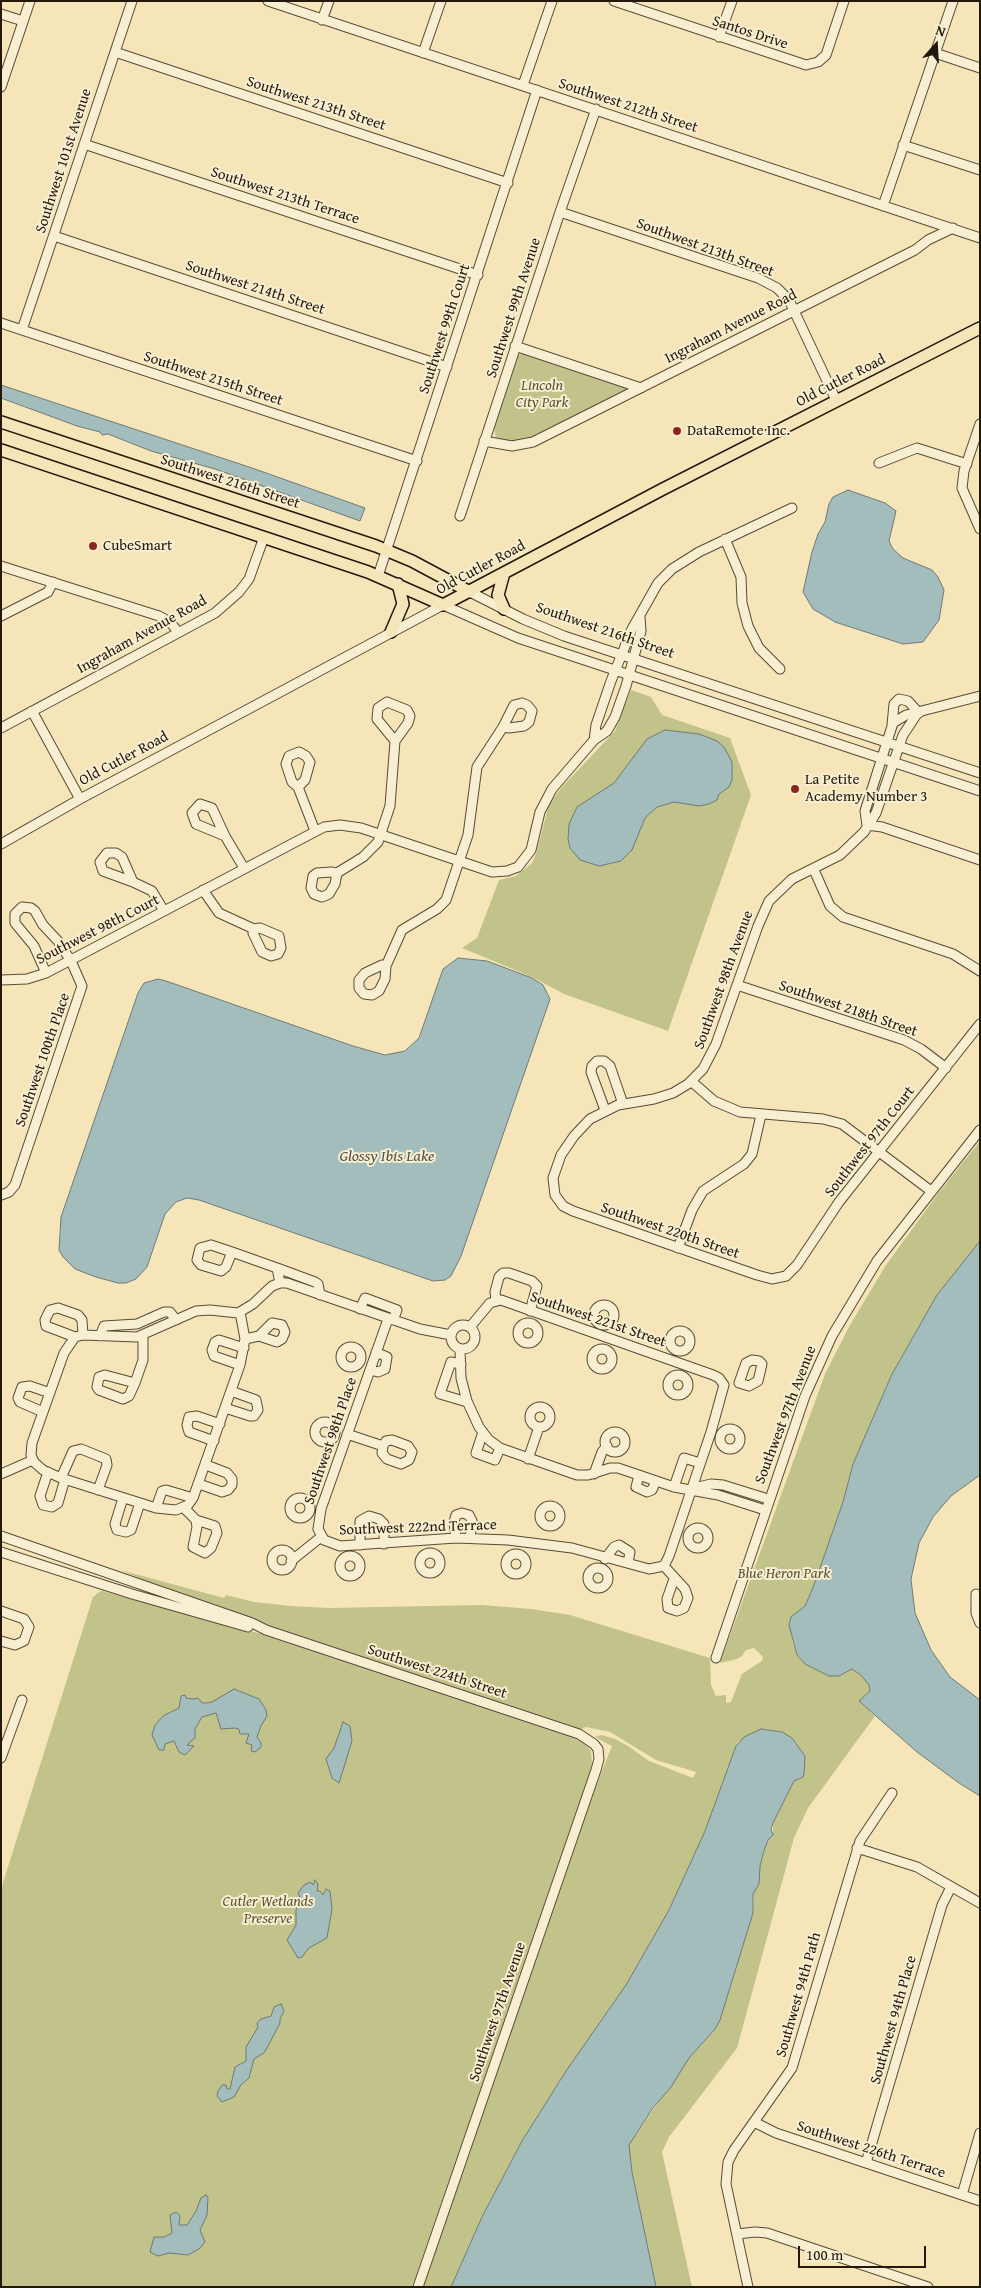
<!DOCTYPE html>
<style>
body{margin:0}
#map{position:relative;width:981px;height:2288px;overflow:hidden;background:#f5e5b8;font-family:"Gentium Book Plus",serif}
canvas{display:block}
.frame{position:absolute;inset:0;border:2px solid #23180a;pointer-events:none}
.north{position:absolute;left:911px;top:20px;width:50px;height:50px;-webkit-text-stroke:4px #f8eed1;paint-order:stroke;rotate:19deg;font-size:14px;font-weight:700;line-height:20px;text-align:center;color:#23180a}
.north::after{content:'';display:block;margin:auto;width:18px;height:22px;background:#23180a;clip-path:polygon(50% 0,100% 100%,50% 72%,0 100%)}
.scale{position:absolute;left:798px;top:2246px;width:128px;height:22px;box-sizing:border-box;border:2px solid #23180a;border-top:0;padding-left:6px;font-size:15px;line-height:18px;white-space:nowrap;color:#23180a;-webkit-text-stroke:4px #f8eed1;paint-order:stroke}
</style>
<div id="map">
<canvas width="981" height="2288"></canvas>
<div class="frame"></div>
<div class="north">N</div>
<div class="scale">100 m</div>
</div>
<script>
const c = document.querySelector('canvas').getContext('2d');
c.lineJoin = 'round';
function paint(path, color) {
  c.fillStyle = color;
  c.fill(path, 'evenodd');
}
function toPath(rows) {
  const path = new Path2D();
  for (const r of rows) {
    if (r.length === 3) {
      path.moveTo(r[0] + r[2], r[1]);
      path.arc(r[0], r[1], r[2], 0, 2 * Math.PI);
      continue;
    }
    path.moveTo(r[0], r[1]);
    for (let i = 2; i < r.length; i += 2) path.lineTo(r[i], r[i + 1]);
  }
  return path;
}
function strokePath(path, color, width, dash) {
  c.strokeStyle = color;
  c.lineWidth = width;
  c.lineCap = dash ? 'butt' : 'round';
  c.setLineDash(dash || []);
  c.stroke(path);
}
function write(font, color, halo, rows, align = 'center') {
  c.font = font + ' "Gentium Book Plus",serif';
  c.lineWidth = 4;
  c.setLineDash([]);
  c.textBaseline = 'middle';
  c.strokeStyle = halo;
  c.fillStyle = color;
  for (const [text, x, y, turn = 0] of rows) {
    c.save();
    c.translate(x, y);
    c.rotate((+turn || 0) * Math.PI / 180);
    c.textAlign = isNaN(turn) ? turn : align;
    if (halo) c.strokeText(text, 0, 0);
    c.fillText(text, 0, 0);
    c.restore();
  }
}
const green = toPath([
 [524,353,629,386,630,390,525,441,515,443,496,438,494,427,517,356],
 [631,690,651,697,662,715,730,738,751,795,668,1031,564,994,532,977,462,948,477,938,499,880,516,876,532,863,536,854,549,804,562,787,615,731],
 [980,1141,980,1241,937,1295,892,1374,853,1464,843,1502,814,1585,805,1607,798,1611,792,1640,797,1655,805,1664,829,1676,839,1676,852,1669,861,1675,869,1685,870,1691,859,1701,875,1716,808,1808,794,1838,737,2048,669,2137,662,2152,692,2287,656,2287,632,2172,629,2145,689,2058,715,2029,723,2011,754,1904,753,1894,760,1878,760,1866,768,1840,773,1832,773,1823,794,1781,803,1777,804,1774,805,1756,792,1738,782,1732,765,1729,761,1729,738,1742,736,1746,705,1831,669,1910,626,1985,566,2071,522,2141,482,2217,451,2287,423,2287,586,1811,612,1746,595,1737,601,1735,615,1739,628,1746,649,1761,693,1778,696,1772,656,1760,610,1732,586,1727,579,1730,255,1622,180,1595,120,1570,224,1598,226,1595,254,1602,291,1606,329,1608,482,1605,531,1609,570,1615,710,1658,711,1685,716,1696,726,1695,726,1703,731,1702,742,1674,762,1661,763,1657,754,1648,746,1650,742,1656,737,1659,720,1663,825,1374,850,1325,886,1265,937,1195],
 [102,1591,280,1639,570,1736,585,1743,591,1751,592,1762,589,1778,412,2287,1,2287,1,1889,93,1597,99,1592]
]);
const water = toPath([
 [1,385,252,468,365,508,360,521,215,469,151,451,108,434,102,435,100,432,77,426,1,398,1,385],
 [848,490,885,503,896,511,889,541,893,549,903,558,932,570,938,577,944,590,939,620,923,642,903,644,835,622,813,609,803,592,812,552,818,534,825,522,829,504,833,497,848,490],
 [665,730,699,734,717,741,724,747,732,762,732,780,729,787,719,794,717,800,709,804,699,806,674,802,657,807,645,818,632,850,621,861,599,866,580,860,570,848,568,839,569,824,577,807,614,783,647,739,665,730],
 [458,958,487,961,532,978,543,985,550,999,461,1256,451,1276,445,1280,433,1281,199,1200,187,1198,176,1202,165,1214,147,1267,136,1279,126,1283,118,1283,96,1277,75,1269,63,1257,59,1250,61,1217,138,993,144,983,158,979,166,981,353,1046,385,1055,405,1051,419,1038,443,969,458,958],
 [980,1241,980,1475,951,1496,933,1517,919,1543,911,1579,915,1613,931,1650,950,1677,980,1700,980,1796,959,1783,917,1752,859,1701,870,1691,869,1685,861,1675,852,1669,839,1676,829,1676,805,1664,797,1655,789,1625,791,1617,805,1606,814,1585,843,1502,853,1464,892,1374,937,1295,980,1241],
 [234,1689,259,1699,266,1710,267,1716,261,1726,257,1737,261,1743,261,1747,255,1752,251,1751,252,1745,246,1743,249,1734,240,1734,239,1729,235,1728,221,1729,216,1713,202,1717,195,1729,195,1738,187,1745,194,1746,185,1755,179,1752,174,1741,165,1744,164,1750,159,1750,152,1735,155,1725,163,1716,179,1708,181,1696,185,1695,186,1698,193,1699,198,1698,202,1703,206,1703,212,1702,234,1689],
 [343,1722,350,1726,352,1741,339,1783,332,1778,326,1759,334,1748,343,1722],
 [761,1729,782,1732,792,1738,805,1756,804,1774,803,1777,794,1781,773,1823,771,1829,773,1835,768,1840,764,1851,760,1866,759,1884,753,1894,753,1913,720,2020,715,2029,689,2058,671,2087,653,2108,629,2145,632,2172,656,2287,451,2287,482,2217,522,2141,566,2071,626,1985,669,1910,705,1831,736,1746,744,1737,761,1729],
 [315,1880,318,1884,317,1891,320,1891,323,1895,326,1889,330,1891,332,1909,327,1938,309,1948,302,1957,298,1958,287,1940,296,1925,296,1910,301,1899,298,1893,304,1885,310,1882,313,1885,315,1880],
 [281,2004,284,2011,280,2019,280,2023,268,2046,264,2053,254,2059,249,2078,241,2085,234,2097,222,2102,217,2096,218,2091,222,2085,226,2085,227,2089,230,2089,235,2067,246,2061,246,2047,258,2027,257,2023,261,2019,271,2016,274,2007,281,2004],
 [206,2195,208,2197,207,2215,200,2230,205,2242,199,2249,188,2255,169,2253,158,2256,150,2252,154,2237,164,2237,172,2233,170,2215,176,2212,180,2216,179,2225,187,2225,196,2211,201,2198,206,2195]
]);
const minor = toPath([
 [268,1,980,238],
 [614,1,806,65,818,62,826,55,844,1],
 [1,14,23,21],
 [322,20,329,1],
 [719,37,732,1],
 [115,52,508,183],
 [423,53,441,1],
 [935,53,980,68],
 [523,85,552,1],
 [1,87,30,1],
 [84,144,478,275],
 [903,145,980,170],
 [883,206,953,1],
 [560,212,758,278,777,288,789,300,836,400],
 [54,236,447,367],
 [1,323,417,461],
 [22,330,132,1],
 [515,346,641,388],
 [980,424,964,471,962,488,980,529],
 [484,441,512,446,533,442,915,250,928,240,953,228],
 [879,463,917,448,967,464],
 [460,516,560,212,596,109],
 [725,539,741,577,742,603,748,626,759,648,780,669],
 [1,566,159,616,170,622,178,632],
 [378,576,537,90],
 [470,592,523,619,564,636,980,773],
 [1,616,48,592,53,582],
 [387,702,407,710,410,716,408,723,395,741,377,719,378,708,387,702],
 [522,703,527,705,532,711,529,722,524,726,509,728,503,727,514,705,522,703],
 [32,711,80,799],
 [917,714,903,735,876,813,864,832,840,855,792,879,769,901,758,926,716,1044,703,1069,688,1084,673,1093,654,1099,618,1105,590,1119,574,1136,561,1155,553,1178,555,1195,563,1206,573,1211,757,1275,772,1279,786,1276,797,1265,839,1202,980,1024],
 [892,725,894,704,899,699,908,701,919,713],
 [1,728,215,613,239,592,249,579,264,537],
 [594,740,596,725,611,681,632,629,658,583,672,569,699,552,792,508],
 [298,787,305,780,310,762,306,756,299,752,289,756,286,764,292,782,298,787,315,831],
 [200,804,212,808,225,836,196,824,192,813,200,804],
 [867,825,865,811,893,723,906,715,980,696],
 [867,825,882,827,980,860],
 [225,836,244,868],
 [1,844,80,799,443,605,518,638,980,791],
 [107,853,116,853,122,857,133,882,103,871,100,862,107,853],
 [814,870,830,906,843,917,953,954,980,971],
 [331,872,337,873,335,884,329,894,322,897,314,894,311,888,313,876,317,873,331,872],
 [337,873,363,857,378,842,390,806,395,741],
 [133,882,152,891,164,911],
 [203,890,219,913,254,929],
 [260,928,279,936,281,948,278,954,271,956,262,952,253,933,254,929,260,928],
 [382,965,386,966,385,979,379,991,372,995,364,994,359,988,359,980,365,973,382,965],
 [386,966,402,930,437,909,446,900,468,835,477,767,503,727],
 [1,980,27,979,46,973,324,827,340,825,361,828,492,872,507,871,518,867,531,850,540,812,552,789,594,740,607,731,615,717,626,686,641,631,640,617],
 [737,985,904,1040,921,1049,946,1068],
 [691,1081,714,1101,740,1112,823,1119,842,1124,931,1191],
 [605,1110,591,1072,592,1066,597,1061,604,1061,610,1066,623,1104],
 [1,1195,9,1192,15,1185,82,986,71,961,58,941,43,925,35,911,31,908,22,907,15,914,15,923,34,946,46,973],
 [211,1245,232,1252,226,1267,221,1271,201,1265,197,1260,200,1248,211,1245],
 [678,1248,692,1210,703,1191,744,1164,752,1154,761,1115],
 [232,1252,277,1268,280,1283,287,1283,420,1329,451,1335],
 [277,1268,315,1282,318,1284,320,1295],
 [496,1300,495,1292,499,1277,503,1273,509,1273,532,1281,537,1286,530,1311],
 [604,1315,10],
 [360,1309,365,1298,397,1310,393,1320],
 [388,1319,321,1509,318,1529,324,1540,340,1546,456,1538,508,1540,572,1548,649,1569,664,1566],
 [528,1333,10],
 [463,1337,12],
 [470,1327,490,1303,501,1300,713,1375,719,1378,724,1385],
 [680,1341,10],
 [83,1335,82,1320,78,1315,58,1308,50,1310,45,1320,46,1326,75,1337,83,1335,137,1337,196,1311,210,1310,238,1313,253,1304,272,1286,280,1283],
 [100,1336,104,1326,137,1324,164,1312,170,1312,176,1320],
 [75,1337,64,1353,32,1443,31,1455,34,1462,43,1470,61,1478,156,1508,176,1510,188,1505,193,1498,240,1365,245,1339,240,1312],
 [245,1339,259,1336,277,1342,282,1339,285,1332,282,1325,272,1323,259,1336],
 [351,1357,10],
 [460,1349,461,1378,467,1401,479,1427,489,1440,500,1448,577,1475,588,1475,610,1468,618,1468,674,1487,718,1495,765,1510],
 [602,1359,10],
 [752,1360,759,1361,762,1364,758,1381,749,1386,739,1383,746,1363,752,1360],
 [461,1364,451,1362,440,1394,467,1402],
 [240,1365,214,1356,212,1350,215,1342,219,1340,244,1348],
 [370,1370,378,1372,385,1369,387,1357,376,1352],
 [678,1385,10],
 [135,1383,105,1375,99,1377,97,1387,99,1390,123,1399,129,1396,135,1383,143,1360,143,1335],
 [540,1417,10],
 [225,1408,250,1416,254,1416,258,1410,256,1400,231,1391],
 [43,1412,20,1402,18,1398,22,1387,30,1386,50,1393],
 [325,1432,10],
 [730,1439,10],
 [483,1432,476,1453,495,1460,500,1448],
 [615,1442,10],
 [347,1434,383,1446],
 [392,1440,408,1446,412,1452,409,1460,401,1464,387,1459,382,1453,383,1446,386,1441,392,1440],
 [214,1441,189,1432,187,1425,189,1417,197,1416,220,1424],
 [528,1459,539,1427],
 [48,1472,40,1496,43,1505,52,1507,58,1503,65,1479],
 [1,1474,33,1460],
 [594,1474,602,1452,607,1446],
 [639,1475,636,1487,647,1492,652,1490,656,1481],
 [61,1478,73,1451,81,1449,106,1459,107,1465,98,1490],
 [199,1484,222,1492,228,1490,232,1485,232,1479,227,1473,206,1465],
 [674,1487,684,1458,700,1463],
 [694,1488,711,1484,723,1485,768,1499],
 [123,1498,115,1524,117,1530,126,1532,131,1530,140,1503],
 [300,1508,10],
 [550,1516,10],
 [156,1508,162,1491,166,1490,193,1498],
 [184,1508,196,1520,215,1526,217,1533,211,1548,205,1553,193,1547,197,1527,196,1520],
 [698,1538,10],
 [1,1536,252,1623,266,1630,579,1734,594,1744,598,1749,599,1759,596,1770,418,2287],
 [456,1538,454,1522,456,1515,462,1513,469,1515,472,1521,470,1538],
 [360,1545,360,1521,369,1516,379,1519,384,1524,384,1544],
 [282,1560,10],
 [1,1552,132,1594,248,1627],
 [430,1563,10],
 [516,1564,10],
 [350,1566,10],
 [605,1559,614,1547,619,1545,630,1552,628,1563],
 [291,1561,321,1537],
 [664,1566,669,1556,711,1432,724,1385],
 [664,1566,685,1589,688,1598,684,1608,677,1611,668,1608,667,1599,674,1579],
 [598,1578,10],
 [976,1594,976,1613,980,1623],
 [1,1611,24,1619,29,1627,24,1641,15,1645,1,1641],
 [716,1658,805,1396,832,1336,877,1261,980,1130],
 [1,1758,22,1700],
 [857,1848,917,1867,980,1903],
 [754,2122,776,2133,980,2201],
 [866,2163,942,1905,951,1887],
 [962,2195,980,2133],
 [737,2234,755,2232,767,2233,928,2287],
 [748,2287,726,2184,728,2162,734,2150,792,2068,860,1841,892,1793]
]);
const major = toPath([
 [1,422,376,546,412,561,470,592],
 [1,450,368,572,443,605,663,489,980,328],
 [504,573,498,595,504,609],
 [391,632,403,604,398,584]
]);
const markers = [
 [677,431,5,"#8f2418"],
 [93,546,5,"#8f2418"],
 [795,789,5,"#8f2418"]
];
const streetNames = [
 ["Santos Drive",750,33,18],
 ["Southwest 213th Street",316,104,18],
 ["Southwest 212th Street",628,106,18],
 ["Southwest 101st Avenue",64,161,-72],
 ["Southwest 213th Terrace",285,196,18],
 ["Southwest 213th Street",705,248,20],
 ["Southwest 214th Street",255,288,18],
 ["Southwest 99th Avenue",514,308,-72],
 ["Ingraham Avenue Road",731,327,-27],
 ["Southwest 99th Court",445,329,-72],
 ["Southwest 215th Street",213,379,18],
 ["Old Cutler Road",841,381,-27],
 ["Southwest 216th Street",230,482,18],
 ["Old Cutler Road",481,568,-28],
 ["Southwest 216th Street",605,631,19],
 ["Ingraham Avenue Road",142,635,-29],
 ["Old Cutler Road",124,759,-28],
 ["Southwest 98th Court",98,930,-27],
 ["Southwest 98th Avenue",724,980,-70],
 ["Southwest 218th Street",848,1009,19],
 ["Southwest 100th Place",43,1060,-71],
 ["Southwest 97th Court",870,1142,-52],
 ["Southwest 220th Street",670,1231,19],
 ["Southwest 221st Street",598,1320,19],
 ["Southwest 97th Avenue",786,1415,-69],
 ["Southwest 98th Place",331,1441,-71],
 ["Southwest 222nd Terrace",418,1528,-2],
 ["Southwest 224th Street",437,1672,18],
 ["Southwest 94th Path",799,1995,-74],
 ["Southwest 97th Avenue",498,2012,-71],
 ["Southwest 94th Place",894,2020,-74],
 ["Southwest 226th Terrace",871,2150,18]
];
const parkNames = [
 ["Lincoln",542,386],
 ["City Park",542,403],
 ["Blue Heron Park",784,1574],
 ["Cutler Wetlands",268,1902],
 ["Preserve",268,1919]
];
const poiNames = [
 ["DataRemote Inc.",687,431],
 ["CubeSmart",103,546],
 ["La Petite",805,780],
 ["Academy Number 3",805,797]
];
const waterNames = [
 ["Glossy Ibis Lake",387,1157]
];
paint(green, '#c1c38b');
paint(water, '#a3bcbc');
strokePath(water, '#707a75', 1);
strokePath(minor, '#584b36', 11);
strokePath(major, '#23180a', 14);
strokePath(minor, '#f8eed1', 9);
strokePath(major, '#f5e5b8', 11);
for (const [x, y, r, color] of markers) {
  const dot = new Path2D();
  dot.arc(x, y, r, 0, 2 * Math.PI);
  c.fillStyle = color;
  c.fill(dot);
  strokePath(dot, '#f8eed1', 2);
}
write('15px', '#23180a', '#f8eed1', streetNames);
write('italic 15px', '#5a5437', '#f8eed1', parkNames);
write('15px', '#23180a', '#f8eed1', poiNames, 'left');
write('italic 16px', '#505148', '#f8eed1', waterNames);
</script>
